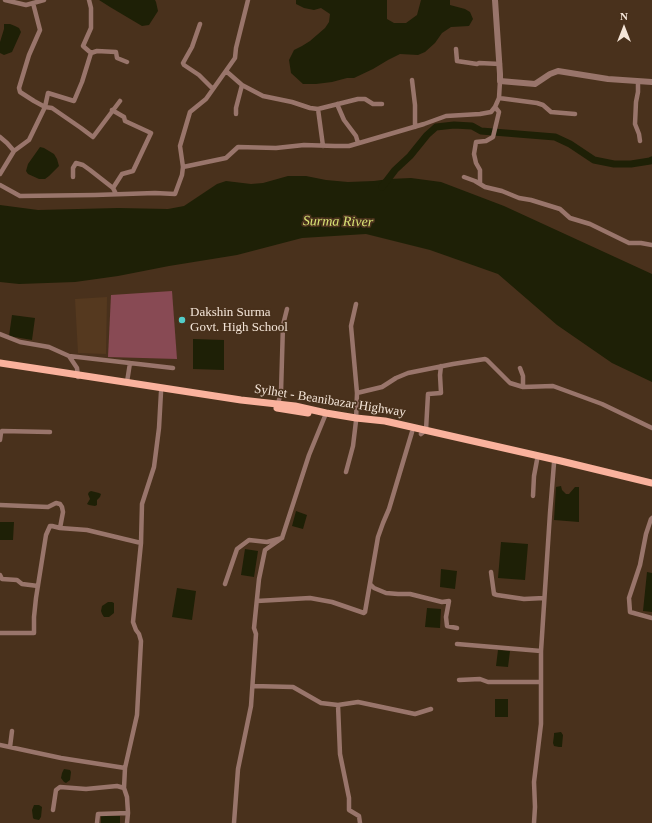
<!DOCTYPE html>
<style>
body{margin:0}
#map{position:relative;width:652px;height:823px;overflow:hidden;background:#49311c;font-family:"Times New Roman",serif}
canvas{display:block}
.north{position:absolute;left:604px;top:8px;width:40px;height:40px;-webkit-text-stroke:3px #49311c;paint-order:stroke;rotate:0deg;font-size:11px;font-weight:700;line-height:16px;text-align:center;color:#f4e5d8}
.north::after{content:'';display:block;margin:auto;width:14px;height:18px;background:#f4e5d8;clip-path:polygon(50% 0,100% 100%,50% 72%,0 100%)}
</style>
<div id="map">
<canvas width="652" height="823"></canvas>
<div class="north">N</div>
</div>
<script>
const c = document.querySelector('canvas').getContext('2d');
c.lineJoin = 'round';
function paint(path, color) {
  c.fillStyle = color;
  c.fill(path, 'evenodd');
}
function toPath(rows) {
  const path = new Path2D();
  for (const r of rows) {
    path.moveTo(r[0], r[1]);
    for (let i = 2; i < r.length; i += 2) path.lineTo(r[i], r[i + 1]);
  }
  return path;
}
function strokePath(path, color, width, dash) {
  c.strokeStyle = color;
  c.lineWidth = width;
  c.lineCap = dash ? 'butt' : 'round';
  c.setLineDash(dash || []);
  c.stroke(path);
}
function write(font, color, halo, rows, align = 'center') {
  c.font = font + ' "Times New Roman",serif';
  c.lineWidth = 3.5;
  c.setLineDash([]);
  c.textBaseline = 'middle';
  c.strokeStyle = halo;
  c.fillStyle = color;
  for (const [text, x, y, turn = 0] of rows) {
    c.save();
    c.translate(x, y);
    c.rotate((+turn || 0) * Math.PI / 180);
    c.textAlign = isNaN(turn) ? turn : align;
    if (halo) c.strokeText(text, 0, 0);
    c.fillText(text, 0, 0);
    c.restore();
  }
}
const built = toPath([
 [107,297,106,354,78,353,75,299]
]);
const green = toPath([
 [172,291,177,359,108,357,111,295]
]);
const water = toPath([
 [99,0,155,0,156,2,158,11,149,25,142,26,110,7],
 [296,0,387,0,387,19,394,23,406,23,417,15,421,0,450,0,450,5,465,9,470,12,473,19,469,26,451,27,442,33,435,43,425,52,418,55,400,54,388,60,373,69,354,78,347,78,332,82,316,84,303,84,291,73,289,60,294,50,302,46,310,41,325,28,329,22,330,14,321,8,314,10,304,8,296,4],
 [4,24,10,24,15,26,19,28,21,32,12,52,4,55,0,53,0,42,4,29],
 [40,147,44,148,54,154,57,159,59,166,49,176,45,179,39,179,28,174,26,171,28,164],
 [288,176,306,176,326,180,348,182,374,181,389,179,411,178,441,182,504,206,652,274,652,382,612,363,557,325,498,274,430,250,366,234,302,238,237,255,169,266,118,276,75,282,19,284,0,282,0,205,38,210,118,208,168,209,184,206,217,184,226,181,251,184,263,183],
 [12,315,35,318,32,340,9,336],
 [193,339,224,340,224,370,193,369],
 [561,486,562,490,566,494,569,494,575,487,579,487,579,522,554,520,556,487],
 [91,491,99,493,101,494,100,497,97,500,97,505,95,506,89,505,87,504,90,499,88,494,89,492],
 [296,511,307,515,303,529,292,526],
 [0,522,14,522,13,540,0,540],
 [501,542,528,544,525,580,498,578],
 [245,549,258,551,254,577,241,575],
 [441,569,457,571,455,589,440,587],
 [647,572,652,573,652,612,643,611],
 [177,588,196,591,192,620,172,617],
 [108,602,112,602,114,603,114,613,109,617,104,617,102,614,101,611,102,606],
 [427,608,441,609,440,628,425,627],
 [498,650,510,651,508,667,496,666],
 [495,699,508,699,508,717,495,717],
 [561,732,563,735,562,746,562,747,559,747,554,746,553,743,554,735,554,733],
 [64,769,70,770,71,772,70,780,66,783,64,782,61,778,62,773],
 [34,805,39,805,42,807,41,817,39,820,34,819,33,818,32,810],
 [101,816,120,816,120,823,101,823]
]);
const river = toPath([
 [382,187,395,170,410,156,427,135,436,127,454,125,472,126,481,131,555,137,570,144,594,160,614,164,631,164,650,161,652,160]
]);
const minor = toPath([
 [5,0,26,5,44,0],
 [33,3,40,30,29,55,19,88,20,92,34,101,45,107,52,108,81,128,93,137,120,101],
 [200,24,192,47,183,63,184,65,199,75,213,89],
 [456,49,457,61,477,64,479,63,500,64],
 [91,53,97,51,116,52,117,58,127,62],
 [226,71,242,85,263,96,292,102,310,108,318,109,358,99,365,99,373,104,382,104],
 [412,80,415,105,415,127],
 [638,81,638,92,636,102,635,124,639,134,640,141],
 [499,98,537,103,543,105,551,112,575,114],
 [337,104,344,120,356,136,358,143],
 [318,109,323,146],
 [112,110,124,117,125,121,151,133,133,171,122,174,113,188],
 [236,114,236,108,242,85],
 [0,137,7,143,14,151],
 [183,167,180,146,190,112,206,99,235,58,236,48,248,0],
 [0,174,14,151,29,140,45,107,48,93,74,101,82,82,91,53,83,46,91,28,91,8,89,0],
 [73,177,73,168,76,163,83,165,90,170,113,188,116,194],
 [464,177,475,181,485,187,502,191,519,198,531,200,560,209,570,218,590,224,629,243,641,243,652,245],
 [480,184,480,170,476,163,474,154,476,142,486,141,493,137,499,112,495,107],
 [0,185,20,196,95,195,155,193,175,194,182,175,183,167,226,158,238,147,276,148,304,145,335,146,349,146,424,124,446,116,480,114,491,112,495,107,499,98,500,81],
 [0,334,20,342,49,347,69,356,77,368,78,377],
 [69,356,173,368],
 [520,368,523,376,523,387],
 [127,382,130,363],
 [357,393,382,387,396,378,408,373,453,364,485,359,487,360,510,383,523,387,553,386,602,404,652,428],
 [278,404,281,392,283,325,287,309],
 [421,434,426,430,428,394,441,393,440,375,441,366],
 [0,440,1,433,2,431,50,432],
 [346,472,353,446,356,421,357,393,351,326,356,304],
 [533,496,534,476,537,460],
 [0,505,48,507,56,503,60,504,62,507,63,512,60,528],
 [652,518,651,519,646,534,640,565,629,598,630,612,652,618],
 [491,572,494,594,497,595,524,599,544,598],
 [0,575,2,579,17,580,22,584,38,586],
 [225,584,237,549,249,540,267,542,282,538,309,455,325,416],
 [370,584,374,588,386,593,398,594,410,594,442,602,449,601,446,617,447,626,457,628],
 [257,601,310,598,332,602,364,613,365,612,378,537,383,523,389,509,412,432],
 [0,633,34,633,34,617,36,598,46,535,50,526,52,526,60,528,87,530,141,543],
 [457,644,541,651],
 [459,680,480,679,488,682,541,682],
 [253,686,293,687,321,703,338,705,358,702,415,714,431,709],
 [338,705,340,754,349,798,349,810,359,816,360,823],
 [0,745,61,758,125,768],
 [10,747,12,731],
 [53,810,56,790,60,787,86,789,117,786,124,788],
 [97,823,98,814,128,813],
 [127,823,128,813,127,797,124,788,125,768,137,715,141,641,139,634,136,630,133,622,141,543,142,504,154,467,159,428,161,392],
 [234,823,238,769,251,706,256,634,254,628,259,579,265,550,282,538],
 [534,823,535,807,534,782,541,724,541,651,550,513,554,463]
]);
const tertiary = toPath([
 [495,0,500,74,500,81,535,84,550,74,558,71,608,79,652,82]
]);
const primary = toPath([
 [0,363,53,371,241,400,295,406,326,413,356,418,385,421,561,461,652,483],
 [277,408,308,413]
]);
const markers = [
 [182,320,4,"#53cdc9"]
];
const poiNames = [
 ["Dakshin Surma",190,313],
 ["Govt. High School",190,328]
];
const streetNames = [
 ["Sylhet - Beanibazar Highway",330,401,9]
];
const waterNames = [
 ["Surma River",338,222,1]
];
paint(built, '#55391f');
paint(green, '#884a54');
paint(water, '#1e2006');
strokePath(river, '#1e2006', 7);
strokePath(minor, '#99756b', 4.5);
strokePath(tertiary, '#99756b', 6);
strokePath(primary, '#fab29d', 7);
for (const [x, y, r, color] of markers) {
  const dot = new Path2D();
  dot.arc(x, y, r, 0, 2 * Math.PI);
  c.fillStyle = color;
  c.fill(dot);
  strokePath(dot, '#49311c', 1.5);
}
write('13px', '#f4e5d8', '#49311c', poiNames, 'left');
write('13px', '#f4e5d8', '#49311c', streetNames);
write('italic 14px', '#d9e475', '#49311c', waterNames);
</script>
